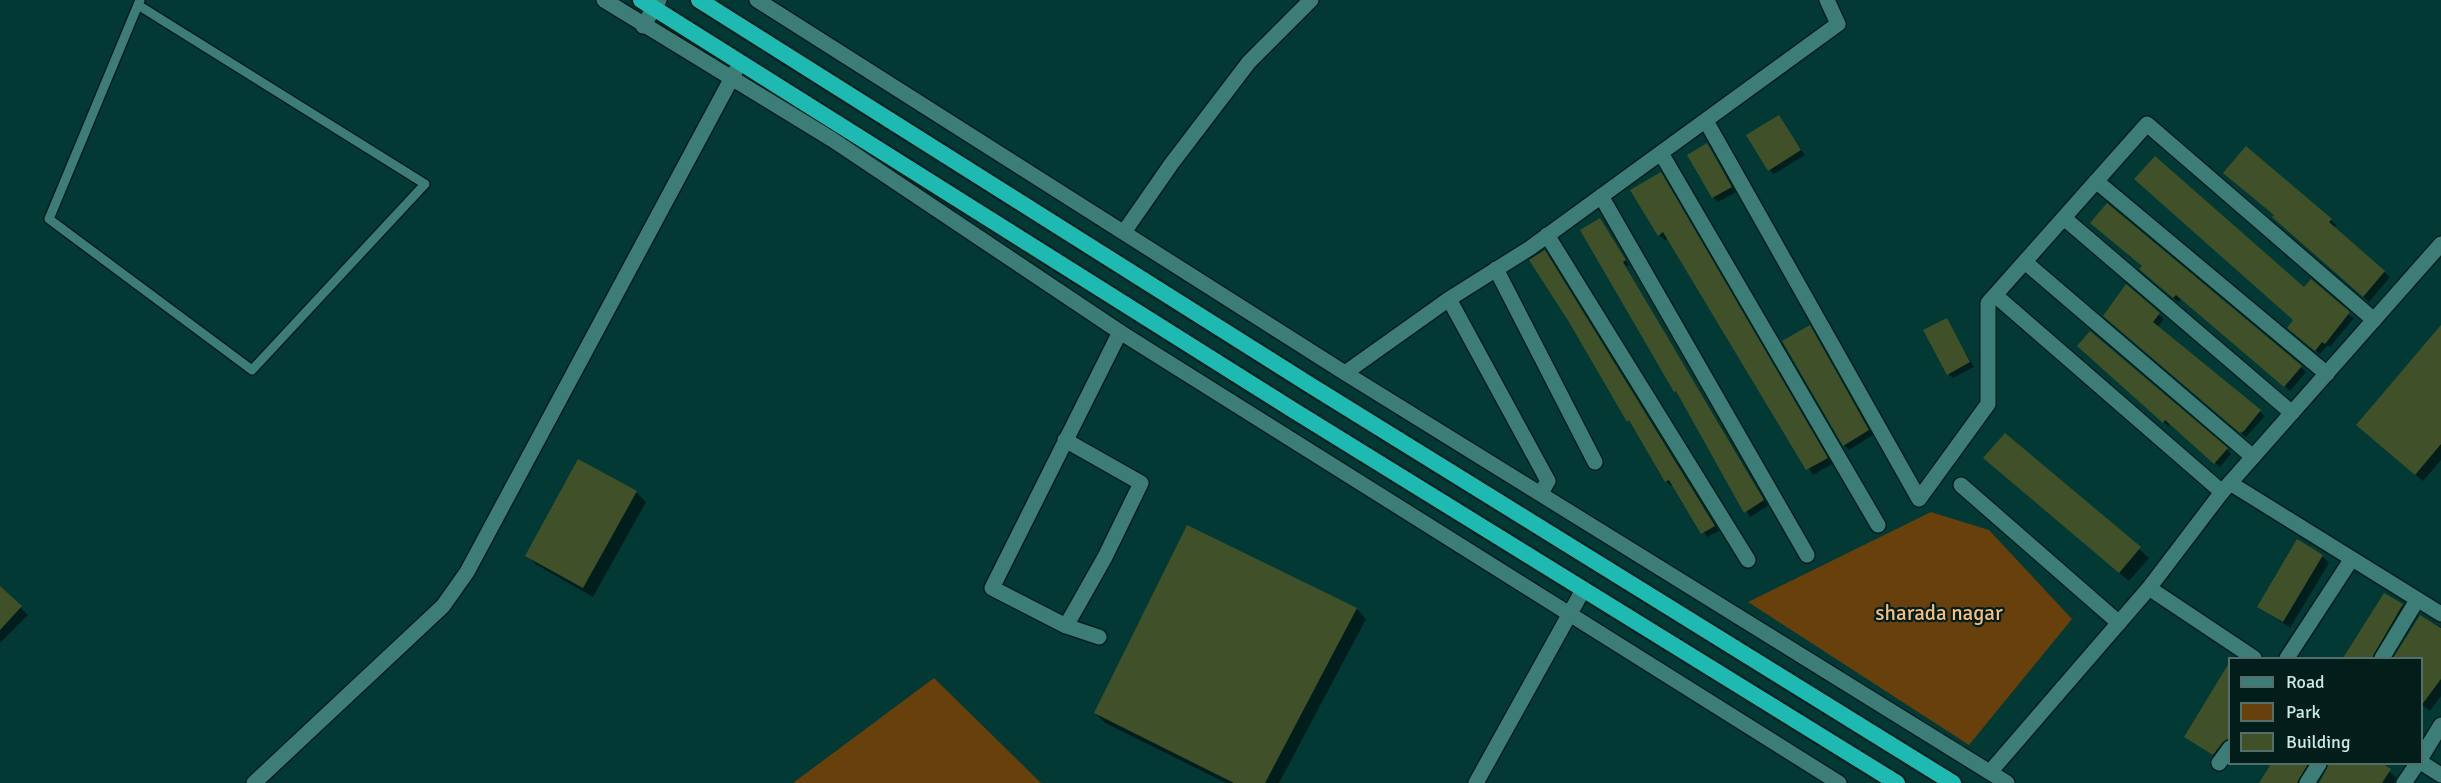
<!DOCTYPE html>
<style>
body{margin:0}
#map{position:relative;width:2441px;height:783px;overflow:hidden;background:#023935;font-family:Signika,sans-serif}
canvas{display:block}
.legend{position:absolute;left:2228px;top:657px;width:195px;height:108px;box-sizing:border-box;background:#031d1b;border:2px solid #536f6c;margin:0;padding:8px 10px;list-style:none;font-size:18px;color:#cbeae6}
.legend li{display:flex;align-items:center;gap:12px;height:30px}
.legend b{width:30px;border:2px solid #536f6c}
</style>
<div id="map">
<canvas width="2441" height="783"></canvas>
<ul class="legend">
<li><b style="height:8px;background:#3d7d78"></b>Road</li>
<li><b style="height:16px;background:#67400c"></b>Park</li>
<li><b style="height:16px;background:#405129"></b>Building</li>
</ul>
</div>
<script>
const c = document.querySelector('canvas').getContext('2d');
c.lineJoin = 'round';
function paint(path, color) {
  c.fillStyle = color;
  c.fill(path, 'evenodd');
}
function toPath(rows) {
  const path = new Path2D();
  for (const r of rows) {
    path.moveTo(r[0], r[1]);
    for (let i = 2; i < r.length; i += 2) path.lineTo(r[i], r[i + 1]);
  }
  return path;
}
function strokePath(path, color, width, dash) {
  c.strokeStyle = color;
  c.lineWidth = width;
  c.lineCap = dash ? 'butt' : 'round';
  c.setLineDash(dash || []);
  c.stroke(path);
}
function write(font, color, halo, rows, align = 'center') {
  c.font = font + ' Signika,sans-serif';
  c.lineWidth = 4.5;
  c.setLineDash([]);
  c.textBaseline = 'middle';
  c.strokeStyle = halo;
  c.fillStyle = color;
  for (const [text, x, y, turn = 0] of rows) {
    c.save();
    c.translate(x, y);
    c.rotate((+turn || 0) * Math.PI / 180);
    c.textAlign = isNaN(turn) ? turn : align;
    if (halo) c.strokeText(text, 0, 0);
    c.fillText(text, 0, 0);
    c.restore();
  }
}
const green = toPath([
 [1931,512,1989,530,2072,619,1969,745,1748,602],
 [934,678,1041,783,793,783]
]);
const shadow = toPath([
 [1778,117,1805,155,1774,174,1770,170],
 [1707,145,1736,192,1718,202,1713,197],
 [1660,174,1832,464,1813,475,1669,238,1665,240,1659,235],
 [2275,215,2331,220,2336,225,2334,228,2390,277,2369,302],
 [1600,220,1629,265,1626,267,1768,506,1750,517,1582,231],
 [1544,251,1549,256,1719,531,1707,537,1674,484,1671,486,1666,481],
 [2146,274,2301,367,2306,372,2290,391,2181,299,2178,302],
 [2127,286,2164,319,2157,328,2265,416,2246,437,2110,320],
 [2304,289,2354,318,2330,347,2328,345,2320,354,2293,332],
 [1946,320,1974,367,1953,378,1948,374],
 [1809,327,1873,435,1849,450,1844,445],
 [2441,327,2441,460,2423,481,2365,432],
 [2084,350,2227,449,2231,454,2220,467,2170,424,2168,426],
 [1995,468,2139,549,2149,558,2129,581],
 [636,492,646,502,593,597,537,565,527,555],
 [1188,527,1357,609,1366,619,1279,783,1226,783,1105,723,1095,713],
 [2322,556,2329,563,2290,628,2259,607],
 [0,588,28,615,0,643],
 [2384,595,2409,613,2382,658,2345,658],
 [2420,616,2441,627,2441,696,2430,711,2422,705,2422,658,2395,658],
 [2230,666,2230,749,2221,761,2186,736],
 [2273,764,2322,764,2308,783,2261,783],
 [2330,764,2379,764,2397,778,2394,783,2320,783]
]);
const building = toPath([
 [1779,115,1801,150,1768,171,1746,135],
 [1707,143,1732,187,1712,198,1687,155],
 [2246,146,2332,219,2329,222,2385,271,2363,297,2272,217,2274,215,2223,173],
 [2155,156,2304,287,2311,279,2350,312,2325,344,2322,342,2315,351,2287,328,2293,320,2134,179],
 [1661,172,1828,458,1806,470,1663,232,1658,236,1630,190],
 [2107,203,2302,366,2284,387,2176,295,2173,298,2139,269,2142,266,2090,223],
 [1600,218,1626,260,1623,262,1764,500,1744,513,1676,391,1674,392,1580,230],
 [1545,250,1715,526,1701,534,1669,480,1665,482,1629,420,1627,422,1569,322,1529,260],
 [2126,284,2160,313,2153,322,2261,410,2244,431,2240,433,2103,316],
 [1947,318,1970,362,1947,375,1923,330],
 [1810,325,1869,430,1843,446,1782,341],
 [2441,325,2441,444,2415,475,2356,425],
 [2090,331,2228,448,2214,464,2165,420,2163,423,2077,346],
 [2005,433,2141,547,2119,573,1983,458],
 [578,459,637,491,583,588,525,556],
 [1187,525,1357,608,1265,783,1234,783,1094,713],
 [2297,539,2323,555,2283,622,2257,607],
 [0,586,22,606,0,630],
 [2384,593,2403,604,2372,658,2343,658],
 [2420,615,2441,628,2441,679,2421,706,2421,658,2393,658],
 [2229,663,2229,738,2223,742,2213,755,2184,737],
 [2271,764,2308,764,2297,783,2259,783],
 [2329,764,2383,764,2391,769,2382,783,2319,783]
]);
const service = toPath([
 [138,5,425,184,252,370,49,219,140,0]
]);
const minor = toPath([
 [1706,121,1919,499,1988,404,1988,303,2147,124,2374,320],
 [1661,153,1878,525],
 [2096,181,2327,374],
 [1601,196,1807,555],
 [2064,218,2292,413],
 [1547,235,1748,560],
 [2025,262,2253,457],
 [1496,269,1595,462],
 [1995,295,2222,492],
 [1449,299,1548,481,1541,493],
 [1345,373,1449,299,1530,248,1838,24,1827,0],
 [1065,440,1141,483,1105,557,1066,626],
 [2230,483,2441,614],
 [1961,485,2119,623],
 [2149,588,2254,658],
 [1099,637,1066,626,992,588,1120,332],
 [2287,658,2351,560],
 [2382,658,2417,600],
 [2422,756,2441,725],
 [2219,763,2230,748],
 [2422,763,2441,775],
 [1476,783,1583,590],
 [2307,783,2319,764],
 [2404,783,2417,764]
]);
const tertiary = toPath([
 [604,0,833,140,1120,332,1839,783],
 [757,0,1345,373,2007,783],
 [1990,772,2149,588,2222,492,2441,244],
 [254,783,443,606,467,572,735,72]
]);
const secondary = toPath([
 [643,26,659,0],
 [1124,232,1172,163,1249,62,1311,0]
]);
const trunk = toPath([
 [641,0,1293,410,1897,783],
 [699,0,1310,385,1953,783]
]);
const parkNames = [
 ["sharada nagar",1939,614]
];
paint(green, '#67400c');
paint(shadow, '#0007');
paint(building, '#405129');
strokePath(service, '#001e1c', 12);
strokePath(minor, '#001e1c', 18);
strokePath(tertiary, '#001e1c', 18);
strokePath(secondary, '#001e1c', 18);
strokePath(trunk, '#001e1c', 20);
strokePath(service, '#3d7d78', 9);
strokePath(minor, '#3d7d78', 15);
strokePath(tertiary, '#3d7d78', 15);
strokePath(secondary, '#3d7d78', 15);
strokePath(trunk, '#1ebab2', 16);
write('21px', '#f7be81', '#031d1b', parkNames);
</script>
